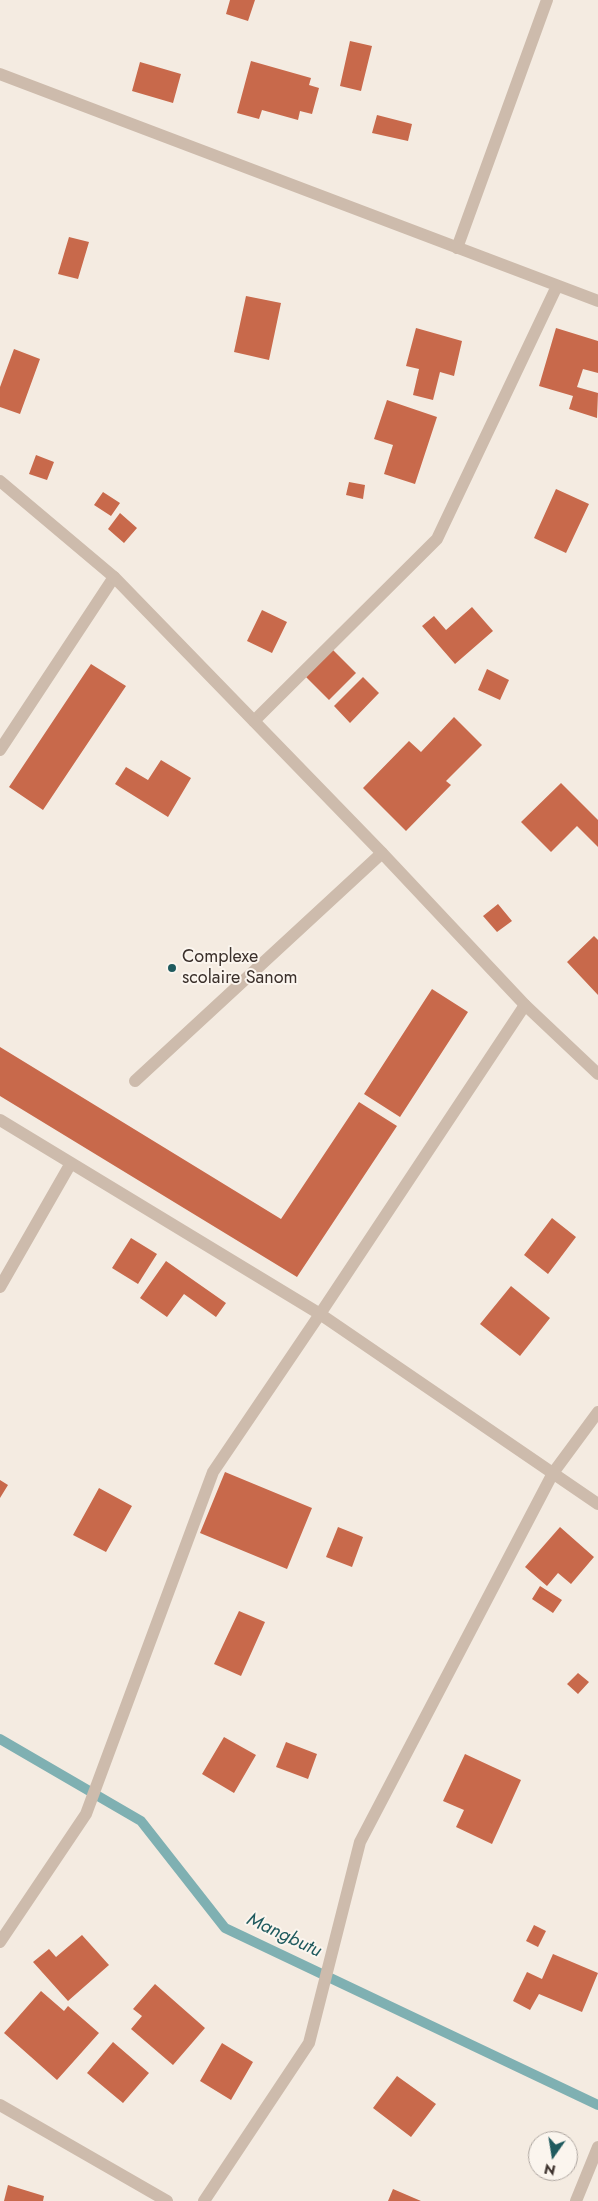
<!DOCTYPE html>
<style>
body{margin:0}
#map{position:relative;width:598px;height:2201px;overflow:hidden;background:#f4ebe1;font-family:Jost,sans-serif}
canvas{display:block}
.north{position:absolute;left:528px;top:2131px;width:50px;height:50px;box-sizing:border-box;background:#fbf5ee;border:1px solid #aea6a0;border-radius:50%;rotate:193deg;font-size:14px;font-weight:700;line-height:20px;text-align:center;color:#3b302b}
.north::after{content:'';display:block;margin:auto;width:18px;height:22px;background:#1f5a5e;clip-path:polygon(50% 0,100% 100%,50% 72%,0 100%)}
</style>
<div id="map">
<canvas width="598" height="2201"></canvas>
<div class="north">N</div>
</div>
<script>
const c = document.querySelector('canvas').getContext('2d');
c.lineJoin = 'round';
function toPath(rows) {
  const path = new Path2D();
  for (const r of rows) {
    path.moveTo(r[0], r[1]);
    for (let i = 2; i < r.length; i += 2) path.lineTo(r[i], r[i + 1]);
  }
  return path;
}
function strokePath(path, color, width, dash) {
  c.strokeStyle = color;
  c.lineWidth = width;
  c.lineCap = dash ? 'butt' : 'round';
  c.setLineDash(dash || []);
  c.stroke(path);
}
function paint(path, color) {
  c.fillStyle = color;
  c.fill(path, 'evenodd');
}
function write(font, color, halo, rows, align = 'center') {
  c.font = font + ' Jost,sans-serif';
  c.lineWidth = 4;
  c.setLineDash([]);
  c.textBaseline = 'middle';
  c.strokeStyle = halo;
  c.fillStyle = color;
  for (const [text, x, y, turn = 0] of rows) {
    c.save();
    c.translate(x, y);
    c.rotate((+turn || 0) * Math.PI / 180);
    c.textAlign = isNaN(turn) ? turn : align;
    if (halo) c.strokeText(text, 0, 0);
    c.fillText(text, 0, 0);
    c.restore();
  }
}
const stream = toPath([
 [0,1739,141,1821,225,1928,598,2105]
]);
const building = toPath([
 [230,0,255,0,248,21,226,14],
 [350,41,372,46,361,91,340,86],
 [251,61,311,78,309,85,319,88,312,114,300,111,298,120,262,110,259,119,237,113],
 [140,62,181,74,173,103,132,91],
 [377,115,412,124,408,141,372,133],
 [69,237,89,242,78,279,58,274],
 [246,296,281,303,269,360,234,352],
 [416,328,462,341,454,376,440,372,433,400,413,395,419,369,406,366],
 [556,328,598,341,598,373,583,369,577,387,598,393,597,418,569,409,573,396,539,386],
 [14,349,40,359,20,414,0,407,0,387],
 [387,400,437,417,415,484,384,474,393,445,374,439],
 [36,455,54,462,47,480,29,474],
 [349,482,365,485,363,499,346,495],
 [556,489,589,504,566,553,534,538],
 [103,492,120,503,111,516,94,505],
 [120,513,137,528,124,543,108,529],
 [472,607,493,631,455,664,422,626,434,616,446,630],
 [262,610,287,622,272,653,247,641],
 [331,648,356,673,329,700,304,675],
 [91,664,126,686,43,810,9,787],
 [487,669,509,680,500,700,478,690],
 [363,677,379,693,350,723,334,706],
 [454,717,482,745,446,781,451,785,406,831,363,788,409,741,421,752],
 [161,760,191,778,168,817,115,784,126,767,148,780],
 [561,783,598,820,598,847,577,826,551,852,521,822],
 [498,904,512,921,497,932,483,916],
 [594,936,598,940,598,995,567,962],
 [432,989,468,1012,400,1117,364,1094],
 [0,1047,281,1219,359,1102,397,1126,297,1277,0,1096],
 [552,1218,576,1237,548,1274,524,1255],
 [131,1238,157,1254,138,1284,112,1268],
 [166,1261,226,1303,216,1317,184,1294,167,1317,140,1298],
 [511,1286,550,1318,520,1356,480,1324],
 [225,1472,312,1508,287,1569,200,1533],
 [0,1480,8,1485,0,1498],
 [99,1488,132,1506,106,1552,73,1535],
 [338,1527,363,1537,352,1567,326,1557],
 [560,1527,594,1557,571,1584,558,1573,547,1586,525,1567],
 [540,1586,562,1600,553,1613,532,1599],
 [239,1611,265,1622,241,1676,214,1664],
 [578,1673,589,1682,578,1694,567,1684],
 [224,1737,256,1755,234,1793,202,1774],
 [286,1742,317,1754,308,1779,276,1767],
 [465,1754,521,1780,492,1844,456,1827,464,1810,443,1801],
 [534,1925,546,1931,538,1947,526,1941],
 [82,1935,109,1965,68,2001,33,1962,49,1949,56,1957],
 [553,1954,598,1973,582,2012,539,1994,530,2010,513,2001,527,1972,542,1979],
 [155,1984,205,2028,173,2065,131,2029,142,2016,133,2009],
 [41,1991,64,2011,68,2006,99,2033,57,2080,4,2033],
 [113,2042,149,2073,123,2103,87,2073],
 [222,2043,253,2062,231,2100,200,2081],
 [397,2076,436,2104,411,2137,373,2108],
 [8,2185,44,2196,43,2201,4,2201],
 [393,2189,421,2201,388,2201]
]);
const service = toPath([
 [135,1081,382,853]
]);
const minor = toPath([
 [0,74,598,301],
 [457,248,547,0],
 [254,721,437,539,557,286],
 [0,750,114,577],
 [0,1120,320,1314,598,1504],
 [0,1287,71,1163],
 [0,1942,86,1814,213,1472,320,1314,525,1005],
 [0,2105,167,2201],
 [204,2201,309,2043,360,1842,553,1473,598,1412],
 [576,2201,598,2147]
]);
const tertiary = toPath([
 [0,481,114,577,382,853,525,1005,598,1074]
]);
const markers = [
 [172,968,5,"#1f5a5e"]
];
const poiNames = [
 ["Complexe",182,958],
 ["scolaire Sanom",182,979]
];
const waterNames = [
 ["Mangbutu",284,1936,25]
];
strokePath(stream, '#7fb0b2', 10);
paint(building, '#c8694b');
strokePath(service, '#cdbbac', 12);
strokePath(minor, '#cdbbac', 12);
strokePath(tertiary, '#cdbbac', 12);
for (const [x, y, r, color] of markers) {
  const dot = new Path2D();
  dot.arc(x, y, r, 0, 2 * Math.PI);
  c.fillStyle = color;
  c.fill(dot);
  strokePath(dot, '#fbf5ee', 2);
}
write('18px', '#3b302b', '#fbf5ee', poiNames, 'left');
write('italic 19px', '#1f5a5e', '#fbf5ee', waterNames);
</script>
